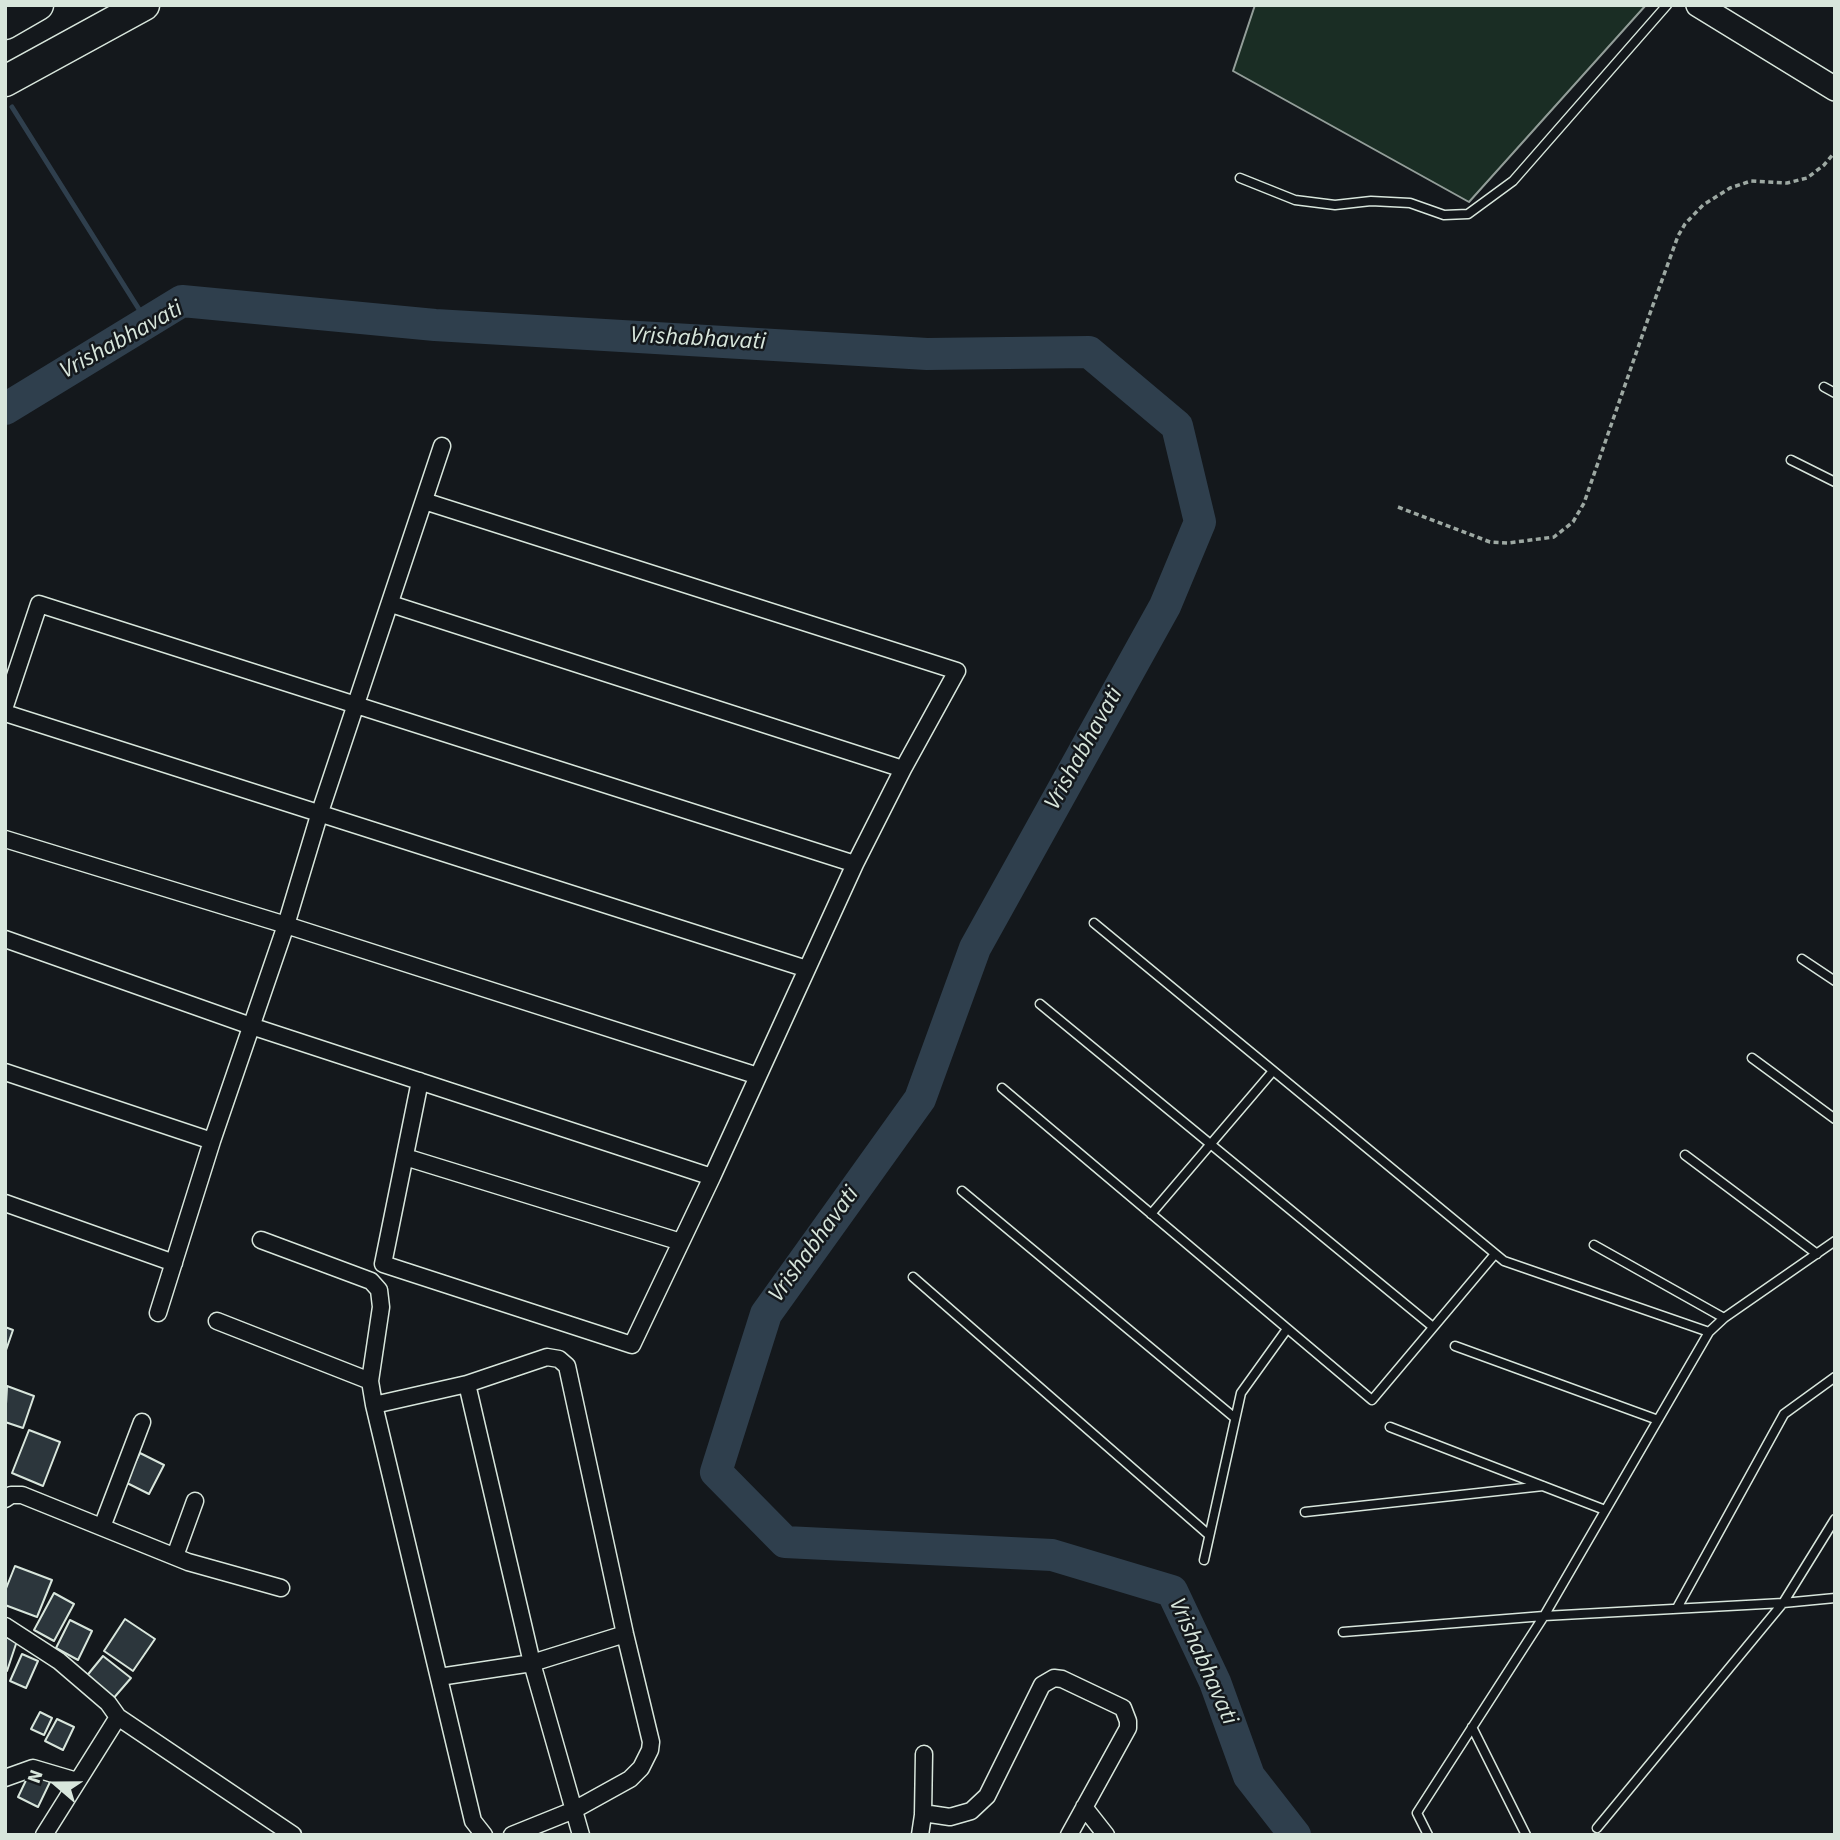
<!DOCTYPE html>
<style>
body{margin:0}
#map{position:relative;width:1840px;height:1840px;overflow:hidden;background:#14181c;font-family:"Source Sans 3",sans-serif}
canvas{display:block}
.frame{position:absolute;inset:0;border:7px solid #d8e6dc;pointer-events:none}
.north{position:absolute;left:21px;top:1749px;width:70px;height:70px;-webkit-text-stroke:5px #14181c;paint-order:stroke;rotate:290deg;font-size:19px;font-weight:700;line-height:28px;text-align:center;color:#d8e6dc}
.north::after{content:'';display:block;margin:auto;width:24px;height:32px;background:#d8e6dc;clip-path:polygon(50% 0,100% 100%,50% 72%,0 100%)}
</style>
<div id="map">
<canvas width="1840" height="1840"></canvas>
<div class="frame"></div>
<div class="north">N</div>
</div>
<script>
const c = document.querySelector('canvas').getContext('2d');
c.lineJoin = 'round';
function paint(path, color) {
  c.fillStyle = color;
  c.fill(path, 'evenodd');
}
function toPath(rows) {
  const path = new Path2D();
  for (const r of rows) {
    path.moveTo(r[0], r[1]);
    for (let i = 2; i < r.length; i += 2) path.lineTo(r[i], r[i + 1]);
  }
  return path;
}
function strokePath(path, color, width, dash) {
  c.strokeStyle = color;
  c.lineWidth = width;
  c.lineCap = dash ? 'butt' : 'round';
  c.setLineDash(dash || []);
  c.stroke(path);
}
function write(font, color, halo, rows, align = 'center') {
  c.font = font + ' "Source Sans 3",sans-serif';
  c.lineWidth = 5;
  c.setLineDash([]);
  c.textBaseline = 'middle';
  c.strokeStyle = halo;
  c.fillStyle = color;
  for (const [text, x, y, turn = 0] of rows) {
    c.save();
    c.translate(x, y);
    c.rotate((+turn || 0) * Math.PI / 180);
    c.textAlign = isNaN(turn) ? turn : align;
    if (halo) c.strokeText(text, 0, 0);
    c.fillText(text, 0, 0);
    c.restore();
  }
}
const green = toPath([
 [1255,5,1646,5,1469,202,1233,71,1255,5]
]);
const stream = toPath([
 [12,107,147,322]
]);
const river = toPath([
 [5,409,182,301,435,325,927,354,1089,352,1177,426,1200,522,1165,606,975,948,920,1099,766,1314,716,1472,785,1542,1052,1555,1172,1591,1215,1682,1249,1776,1295,1835]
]);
const building = toPath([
 [5,1327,13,1330,5,1353,5,1327],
 [7,1386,34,1396,23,1428,5,1422,7,1386],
 [29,1430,60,1442,43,1486,12,1473,29,1430],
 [140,1453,164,1465,149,1494,125,1482,140,1453],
 [15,1566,52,1580,37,1617,5,1605,5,1591,15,1566],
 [54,1593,74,1604,54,1641,34,1630,54,1593],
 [125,1619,155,1639,133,1671,104,1651,125,1619],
 [70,1620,92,1631,78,1660,56,1648,70,1620],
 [5,1637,17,1641,7,1671,5,1670,5,1637],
 [22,1654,38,1661,26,1688,10,1681,22,1654],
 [103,1656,131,1678,112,1700,85,1678,103,1656],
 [40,1712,52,1718,44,1735,31,1729,40,1712],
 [57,1719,74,1727,63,1750,45,1741,57,1719],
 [30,1772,50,1782,38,1807,18,1797,30,1772]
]);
const path = toPath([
 [1398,507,1490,542,1508,543,1554,537,1573,522,1584,503,1649,316,1678,236,1685,224,1703,205,1730,188,1751,181,1787,183,1807,178,1824,165,1835,152]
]);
const lane = toPath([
 [1240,178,1295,200,1335,205,1371,201,1410,203,1444,215,1468,214,1513,181,1667,5],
 [1824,387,1835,393],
 [1791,460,1835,482],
 [1094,923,1504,1261,1709,1332],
 [1802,959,1835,981],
 [1040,1004,1433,1327],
 [1752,1058,1835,1119],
 [1002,1088,1372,1400,1495,1254],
 [1685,1155,1817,1254],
 [962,1191,1235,1418],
 [1151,1214,1273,1071],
 [1594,1245,1724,1318],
 [913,1277,1209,1535],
 [1455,1346,1658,1420],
 [1390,1427,1605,1510],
 [1305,1512,1543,1486],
 [1204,1560,1241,1393,1287,1329],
 [1677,1608,1784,1414,1835,1377],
 [1343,1632,1544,1616,1783,1603,1835,1598],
 [1472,1727,1526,1835],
 [1597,1828,1783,1603,1835,1519],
 [1428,1835,1417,1813,1544,1616,1709,1332,1724,1318,1835,1241]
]);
const street = toPath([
 [424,501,957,671,903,769],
 [391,604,903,769,855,864],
 [5,706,39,604,855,864,712,1177,251,1026,5,939],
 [5,713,807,969],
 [5,839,286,925,758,1076],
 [5,1072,212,1141,286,925,320,812,442,446],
 [420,1081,383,1264,632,1345,712,1177],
 [405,1157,681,1242],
 [5,1203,174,1263],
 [261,1240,371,1281,379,1290,381,1307,370,1381,374,1405,473,1821,484,1835],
 [158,1313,212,1141],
 [217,1321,370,1381],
 [467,1384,532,1663,581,1835],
 [374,1405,467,1384,547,1357,559,1359,567,1366,625,1634,651,1742,650,1750,641,1768,630,1779,574,1810,512,1835],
 [5,1499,11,1495,22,1495,188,1562,281,1588],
 [102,1527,142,1422],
 [175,1556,195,1501],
 [5,1626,59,1661,108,1703,118,1717,293,1835],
 [439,1677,532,1663,625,1634],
 [5,1778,33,1768,77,1781],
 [1084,1807,1106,1835],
 [923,1813,950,1817,971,1811,987,1796,1042,1685,1054,1678,1062,1679,1123,1708,1128,1721,1128,1728,1069,1835],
 [44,1835,118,1717],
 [920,1835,923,1815,924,1754]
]);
const secondary = toPath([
 [1698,5,1835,89]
]);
const highway = toPath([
 [5,24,38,5],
 [5,81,144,5]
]);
const waterNames = [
 ["Vrishabhavati",698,340,3],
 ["Vrishabhavati",122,341,-29],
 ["Vrishabhavati",1085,749,-61],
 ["Vrishabhavati",815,1245,-54],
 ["Vrishabhavati",1202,1662,66]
];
paint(green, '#1a2d24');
strokePath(green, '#939e99', 2);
strokePath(stream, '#2f3f4d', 5);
strokePath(river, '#2f3f4d', 32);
paint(building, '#2c363c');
strokePath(building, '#d8e6dc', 2);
strokePath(lane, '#d8e6dc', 11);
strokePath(street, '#d8e6dc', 19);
strokePath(secondary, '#d8e6dc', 26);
strokePath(highway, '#d8e6dc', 33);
strokePath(path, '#9da8a2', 3.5, [5, 3.5]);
strokePath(lane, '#14181c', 8);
strokePath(street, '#14181c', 16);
strokePath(secondary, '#14181c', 23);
strokePath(highway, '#14181c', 30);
write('italic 24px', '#d8e6dc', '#14181c', waterNames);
</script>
